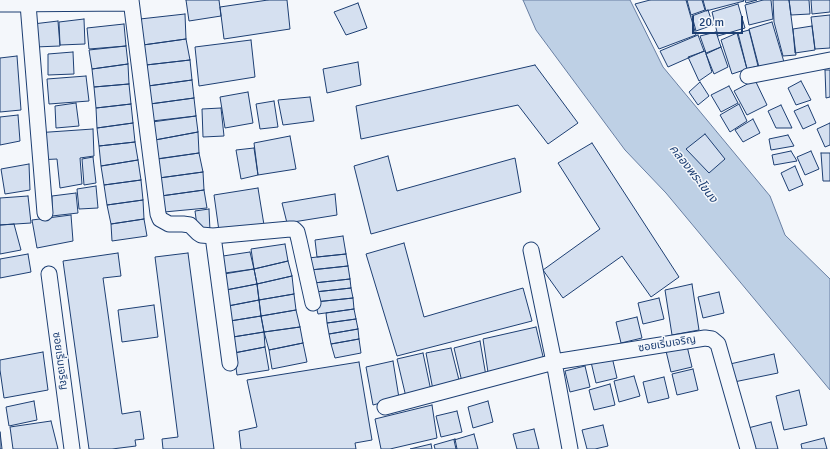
<!DOCTYPE html>
<meta charset="utf-8">
<style>
body{margin:0}
#map{position:relative;width:830px;height:449px;overflow:hidden;background:#f4f7fb;font-family:Signika,sans-serif}
canvas{display:block}
.scale{position:absolute;left:692px;top:16px;width:51px;height:18px;box-sizing:border-box;border:2px solid #1d3f73;border-top:0;padding-left:5px;font-size:12px;line-height:14px;white-space:nowrap;color:#1d3f73;-webkit-text-stroke:3px #f4f7fb;paint-order:stroke}
</style>
<div id="map">
<canvas width="830" height="449"></canvas>
<div class="scale">20 m</div>
</div>
<script>
const c = document.querySelector('canvas').getContext('2d');
c.lineJoin = 'round';
function paint(path, color) {
  c.fillStyle = color;
  c.fill(path, 'evenodd');
}
function toPath(rows) {
  const path = new Path2D();
  for (const r of rows) {
    path.moveTo(r[0], r[1]);
    for (let i = 2; i < r.length; i += 2) path.lineTo(r[i], r[i + 1]);
  }
  return path;
}
function strokePath(path, color, width, dash) {
  c.strokeStyle = color;
  c.lineWidth = width;
  c.lineCap = dash ? 'butt' : 'round';
  c.setLineDash(dash || []);
  c.stroke(path);
}
function write(font, color, halo, rows, align = 'center') {
  c.font = font + ' Signika,"Noto Sans Thai",sans-serif';
  c.lineWidth = 3;
  c.setLineDash([]);
  c.textBaseline = 'middle';
  c.strokeStyle = halo;
  c.fillStyle = color;
  for (const [text, x, y, turn = 0] of rows) {
    c.save();
    c.translate(x, y);
    c.rotate((+turn || 0) * Math.PI / 180);
    c.textAlign = isNaN(turn) ? turn : align;
    if (halo) c.strokeText(text, 0, 0);
    c.fillText(text, 0, 0);
    c.restore();
  }
}
const water = toPath([
 [523,0,630,0,663,67,770,196,785,235,830,279,830,390,666,193,625,150,536,30,523,0]
]);
const building = toPath([
 [186,0,219,0,221,16,189,21,186,0],
 [268,0,287,0,290,29,224,39,220,7,268,0],
 [650,0,686,0,696,35,659,49,635,4,650,0],
 [687,0,702,0,705,10,691,15,687,0],
 [703,0,743,0,744,1,706,11,703,0],
 [745,0,757,0,746,3,745,0],
 [763,0,771,0,773,19,749,25,745,5,763,0],
 [773,0,789,0,796,55,783,56,774,22,773,0],
 [789,0,809,0,810,14,791,15,789,0],
 [811,0,830,0,830,12,812,14,811,0],
 [358,3,367,28,346,35,334,12,358,3],
 [738,4,745,28,718,36,712,12,738,4],
 [708,10,713,25,696,31,692,16,708,10],
 [185,14,186,39,143,45,140,19,185,14],
 [830,15,830,48,815,49,811,17,830,15],
 [84,19,85,44,60,45,59,22,84,19],
 [58,21,60,46,35,47,33,24,58,21],
 [772,22,784,62,760,71,749,29,772,22],
 [124,24,126,46,89,49,87,28,124,24],
 [812,26,815,50,795,53,793,29,812,26],
 [749,30,758,66,747,69,738,33,749,30],
 [716,32,721,47,706,53,700,36,716,32],
 [737,33,747,69,732,74,721,40,737,33],
 [698,35,704,51,668,67,660,51,698,35],
 [186,39,190,60,146,65,143,45,186,39],
 [251,40,255,77,199,86,195,47,251,40],
 [126,46,128,64,92,69,89,50,126,46],
 [721,47,728,67,714,74,706,54,721,47],
 [705,51,712,72,699,81,688,57,705,51],
 [73,52,74,74,48,75,48,54,73,52],
 [17,56,21,110,0,112,0,58,17,56],
 [190,60,192,80,148,86,146,65,190,60],
 [358,62,361,85,327,93,323,69,358,62],
 [128,64,129,84,94,87,92,69,128,64],
 [535,65,578,123,548,144,518,105,361,139,356,106,535,65],
 [825,70,830,70,830,97,826,98,825,70],
 [86,76,89,101,49,104,47,79,86,76],
 [192,80,194,98,150,104,148,86,192,80],
 [755,80,767,105,747,115,734,91,755,80],
 [801,81,811,100,796,105,788,88,801,81],
 [700,82,709,96,698,105,689,92,700,82],
 [129,84,131,104,96,108,94,87,129,84],
 [729,86,738,103,721,112,711,95,729,86],
 [248,92,253,123,225,128,220,97,248,92],
 [310,97,314,121,283,125,278,100,310,97],
 [194,98,196,116,152,121,150,104,194,98],
 [274,101,278,127,260,129,256,104,274,101],
 [76,103,79,126,56,128,55,106,76,103],
 [131,104,133,123,97,128,96,108,131,104],
 [739,104,747,121,730,132,720,115,739,104],
 [781,105,792,128,776,128,768,111,781,105],
 [808,105,816,123,803,129,794,111,808,105],
 [221,108,224,136,203,137,202,109,221,108],
 [18,115,20,141,0,145,0,117,18,115],
 [196,116,198,132,155,140,152,122,196,116],
 [753,119,760,133,743,142,735,130,753,119],
 [133,123,135,142,99,146,97,128,133,123],
 [830,123,830,145,825,147,817,129,830,123],
 [93,129,94,156,80,158,82,184,60,188,57,159,37,160,35,133,93,129],
 [198,132,199,153,158,159,155,140,198,132],
 [705,134,725,159,709,173,686,149,705,134],
 [788,135,794,146,771,150,769,139,788,135],
 [290,136,296,169,258,175,254,143,290,136],
 [135,142,138,160,101,166,99,146,135,142],
 [592,143,679,277,651,297,622,256,563,298,543,270,600,229,558,163,592,143],
 [254,148,258,175,241,179,236,150,254,148],
 [791,151,797,161,774,165,772,155,791,151],
 [811,151,819,169,805,175,797,157,811,151],
 [199,153,203,172,159,178,156,159,199,153],
 [821,153,830,153,830,181,823,181,821,153],
 [388,156,397,191,515,158,521,192,371,234,354,166,388,156],
 [93,157,96,183,84,185,82,159,93,157],
 [138,160,141,180,104,185,101,166,138,160],
 [29,164,30,190,5,194,1,169,29,164],
 [795,166,803,185,789,191,781,173,795,166],
 [203,172,204,190,161,196,159,178,203,172],
 [141,180,143,200,107,205,104,185,141,180],
 [96,186,98,208,79,209,77,189,96,186],
 [258,188,264,225,219,231,214,195,258,188],
 [204,190,207,208,164,212,161,196,204,190],
 [76,193,78,213,52,216,52,196,76,193],
 [335,194,337,215,287,223,282,203,335,194],
 [28,196,31,223,0,225,0,198,28,196],
 [143,200,144,219,111,224,107,205,143,200],
 [209,209,210,231,198,233,195,211,209,209],
 [71,215,73,241,37,248,32,220,71,215],
 [144,219,147,236,112,241,111,224,144,219],
 [14,224,21,250,0,254,0,225,14,224],
 [343,236,346,254,317,257,315,240,343,236],
 [404,243,424,317,523,288,532,321,397,356,366,254,404,243],
 [285,244,288,261,254,269,251,249,285,244],
 [250,252,254,269,225,273,223,256,250,252],
 [118,253,121,276,103,278,122,414,140,411,144,439,135,440,136,446,112,449,89,449,63,261,118,253],
 [188,253,214,449,163,449,162,439,178,437,155,257,188,253],
 [28,254,31,272,0,278,0,259,28,254],
 [346,254,348,266,310,270,308,258,346,254],
 [288,261,292,276,257,284,254,269,288,261],
 [348,266,350,279,314,283,311,270,348,266],
 [254,269,257,284,226,290,224,274,254,269],
 [292,276,294,294,259,300,257,284,292,276],
 [350,279,351,288,315,292,314,283,350,279],
 [257,284,259,300,228,306,226,290,257,284],
 [692,284,699,330,672,335,665,290,692,284],
 [351,288,353,298,315,302,315,292,351,288],
 [719,292,724,313,703,318,698,297,719,292],
 [294,294,296,310,261,316,259,300,294,294],
 [353,298,354,309,318,314,315,302,353,298],
 [659,298,664,319,643,324,638,303,659,298],
 [259,300,261,316,230,321,228,306,259,300],
 [154,305,158,337,122,342,118,310,154,305],
 [354,309,356,319,327,323,326,313,354,309],
 [296,310,300,327,264,332,261,316,296,310],
 [261,316,264,332,233,337,230,321,261,316],
 [637,317,642,338,621,343,616,322,637,317],
 [356,319,358,329,329,334,327,323,356,319],
 [300,327,303,343,269,350,264,332,300,327],
 [536,327,546,369,489,379,483,339,536,327],
 [358,329,359,339,331,344,329,334,358,329],
 [264,332,265,347,234,353,233,337,264,332],
 [359,339,361,353,335,358,331,344,359,339],
 [480,341,486,376,462,382,454,348,480,341],
 [303,343,307,362,272,369,269,350,303,343],
 [687,346,692,367,671,372,666,351,687,346],
 [265,347,269,370,237,375,234,353,265,347],
 [451,348,460,384,433,390,426,353,451,348],
 [43,352,48,390,4,398,0,370,0,360,43,352],
 [423,353,431,391,406,397,397,359,423,353],
 [774,354,778,373,734,382,730,364,774,354],
 [612,357,617,378,596,383,591,362,612,357],
 [393,361,399,398,373,405,366,367,393,361],
 [359,362,372,440,355,443,356,449,241,449,239,431,257,427,247,380,359,362],
 [585,366,590,387,570,392,565,371,585,366],
 [693,369,698,390,677,395,672,374,693,369],
 [634,376,640,396,619,402,614,381,634,376],
 [664,377,669,398,648,403,643,382,664,377],
 [610,384,615,405,594,410,589,390,610,384],
 [799,390,807,425,784,430,776,396,799,390],
 [34,401,37,420,9,426,6,407,34,401],
 [488,401,493,422,473,428,468,407,488,401],
 [432,405,437,438,390,449,381,449,375,419,432,405],
 [457,411,462,432,441,437,436,416,457,411],
 [51,421,58,449,13,449,10,427,51,421],
 [771,422,778,449,754,449,748,428,771,422],
 [603,425,608,446,595,449,587,449,582,430,603,425],
 [534,429,539,449,517,449,513,434,534,429],
 [0,432,2,449,0,449,0,432],
 [474,434,478,449,456,449,454,440,474,434],
 [824,438,827,449,802,449,801,444,824,438],
 [455,439,457,449,435,449,434,445,455,439],
 [431,444,432,449,410,449,431,444]
]);
const street = toPath([
 [131,0,158,214,160,219,169,224,183,224,190,225,198,233,201,235,213,236,290,229,294,229,297,232,299,240,313,303],
 [0,4,131,3],
 [28,4,45,213],
 [748,76,830,60],
 [213,236,230,363],
 [531,250,554,362,705,338,712,339,718,344,748,449],
 [49,274,72,449],
 [385,407,554,362,570,449]
]);
const streetNames = [
 ["ซอยเริ่มเจริญ",667,344,-9],
 ["ซอยเริ่มเจริญ",60,361,82]
];
const waterNames = [
 ["คลองพระโขนง",693,174,52]
];
paint(water, '#bed0e5');
strokePath(water, '#687fa3', 1);
paint(building, '#d5e0f0');
strokePath(building, '#1d3f73', 1);
strokePath(street, '#1d3f73', 17);
strokePath(street, '#f4f7fb', 15);
write('11px', '#1d3f73', '#f4f7fb', streetNames);
write('italic 12px', '#1d3f73', '#f4f7fb', waterNames);
</script>
